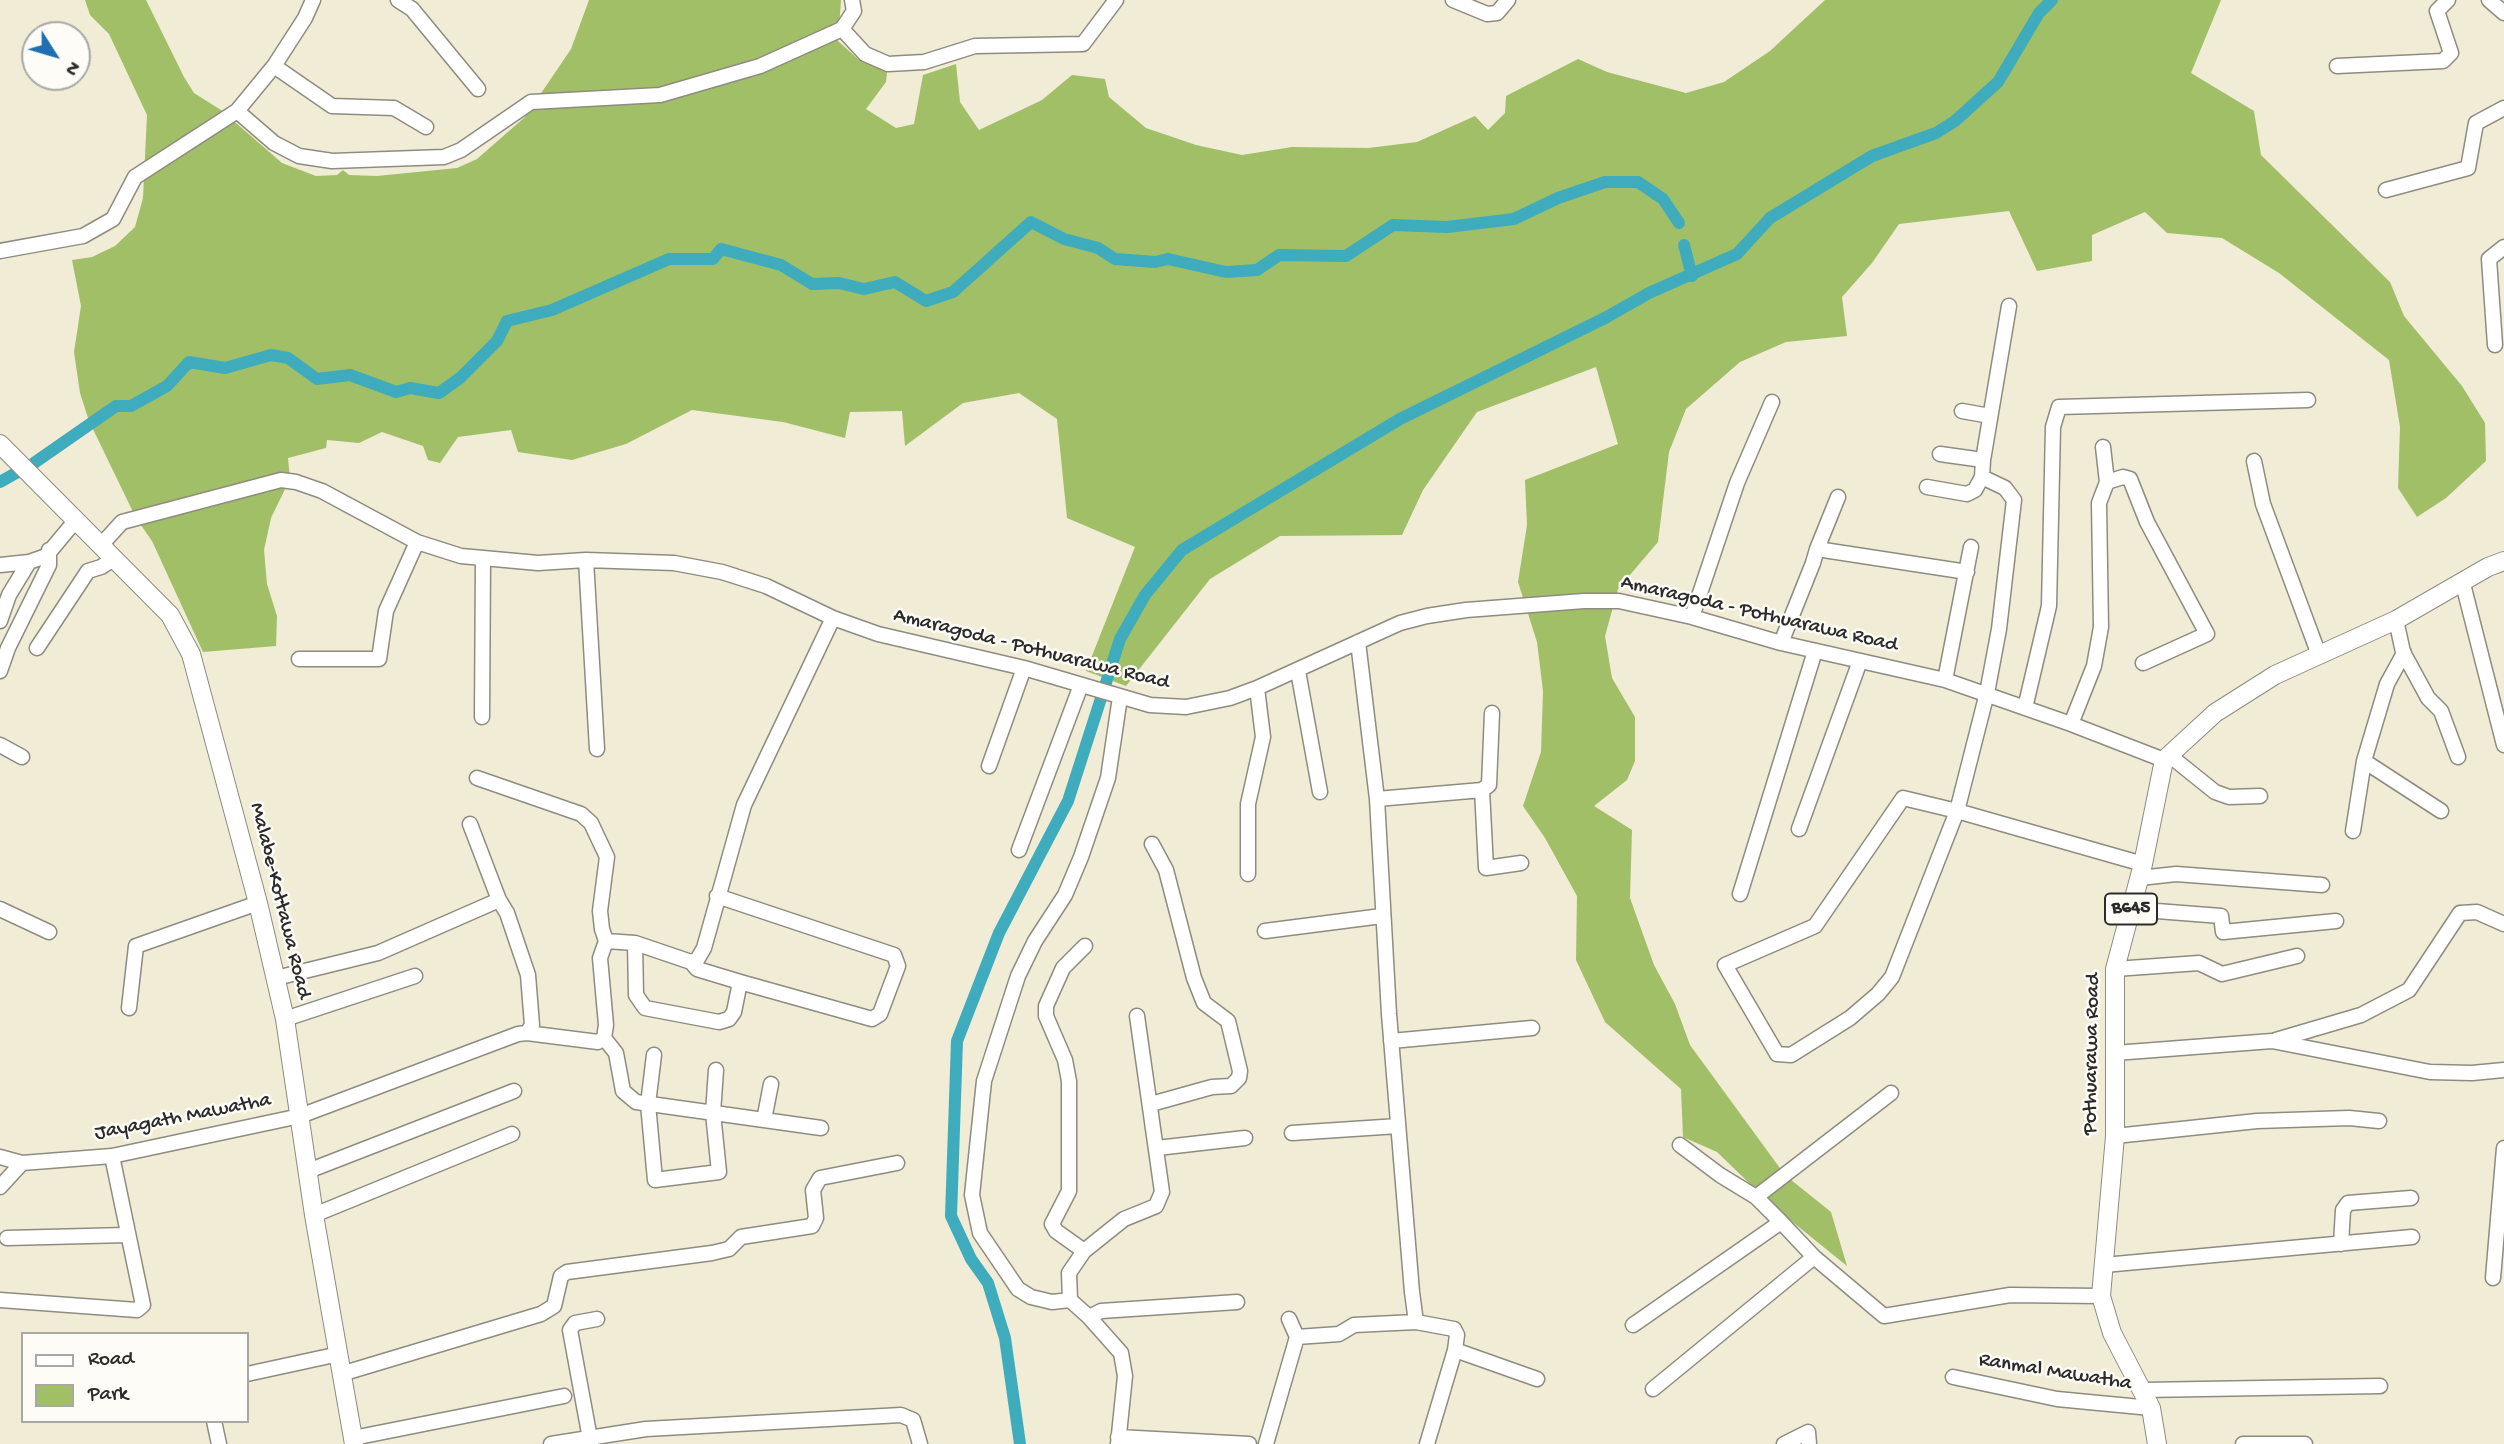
<!DOCTYPE html>
<style>
body{margin:0}
#map{position:relative;width:2504px;height:1444px;overflow:hidden;background:#f0ecd6;font-family:"Gochi Hand",sans-serif}
canvas{display:block}
.legend{position:absolute;left:21px;top:1332px;width:228px;height:91px;box-sizing:border-box;background:#fdfcf7;border:2px solid #a9a8a5;margin:0;padding:9px 12px;list-style:none;font-size:21px;color:#2b2b2b}
.legend li{display:flex;align-items:center;gap:14px;height:35px}
.legend b{width:35px;border:2px solid #a9a8a5}
.north{position:absolute;left:21px;top:21px;width:70px;height:70px;box-sizing:border-box;background:#fdfcf7;border:2px solid #a9a8a5;border-radius:50%;rotate:127deg;font-size:19px;font-weight:700;line-height:28px;text-align:center;color:#2b2b2b}
.north::after{content:'';display:block;margin:auto;width:24px;height:32px;background:#1f6fb2;clip-path:polygon(50% 0,100% 100%,50% 72%,0 100%)}
</style>
<div id="map">
<canvas width="2504" height="1444"></canvas>
<ul class="legend">
<li><b style="height:9px;background:#fff"></b>Road</li>
<li><b style="height:19px;background:#a1bf67"></b>Park</li>
</ul>
<div class="north">N</div>
</div>
<script>
const c = document.querySelector('canvas').getContext('2d');
c.lineJoin = 'round';
function paint(path, color) {
  c.fillStyle = color;
  c.fill(path, 'evenodd');
}
function toPath(rows) {
  const path = new Path2D();
  for (const r of rows) {
    path.moveTo(r[0], r[1]);
    for (let i = 2; i < r.length; i += 2) path.lineTo(r[i], r[i + 1]);
  }
  return path;
}
function strokePath(path, color, width, dash) {
  c.strokeStyle = color;
  c.lineWidth = width;
  c.lineCap = dash ? 'butt' : 'round';
  c.setLineDash(dash || []);
  c.stroke(path);
}
function write(font, color, halo, rows, align = 'center') {
  c.font = font + ' "Gochi Hand",sans-serif';
  c.lineWidth = 5;
  c.setLineDash([]);
  c.textBaseline = 'middle';
  c.strokeStyle = halo;
  c.fillStyle = color;
  for (const [text, x, y, turn = 0] of rows) {
    c.save();
    c.translate(x, y);
    c.rotate((+turn || 0) * Math.PI / 180);
    c.textAlign = isNaN(turn) ? turn : align;
    if (halo) c.strokeText(text, 0, 0);
    c.fillText(text, 0, 0);
    c.restore();
  }
}
const green = toPath([
 [85,0,146,0,184,77,194,93,221,110,282,163,316,176,337,175,343,170,349,175,377,176,457,168,477,159,525,117,571,49,589,0,841,0,838,41,859,60,888,64,886,82,866,109,896,128,914,124,923,75,956,64,960,102,979,130,1042,100,1072,75,1105,79,1109,97,1146,128,1196,145,1242,155,1292,147,1368,148,1417,142,1475,116,1488,130,1505,113,1506,96,1578,59,1607,72,1686,93,1724,82,1770,51,1825,0,2221,0,2191,73,2254,111,2261,155,2390,282,2404,316,2462,386,2485,423,2486,461,2446,498,2417,517,2398,488,2400,427,2389,360,2279,273,2222,238,2167,233,2145,212,2092,235,2092,261,2037,271,2009,211,1899,224,1872,263,1842,297,1847,336,1786,342,1740,362,1686,409,1669,452,1658,542,1618,589,1605,636,1612,678,1635,717,1635,761,1627,780,1594,806,1632,830,1630,898,1654,965,1675,1004,1690,1045,1785,1175,1831,1212,1847,1266,1774,1207,1717,1152,1683,1137,1681,1089,1605,1022,1576,960,1577,896,1545,838,1523,806,1541,752,1543,691,1537,642,1518,582,1527,525,1525,480,1618,444,1596,367,1477,412,1423,490,1402,535,1280,536,1210,579,1126,686,1086,671,1135,547,1067,518,1057,419,1019,393,963,403,905,446,902,411,850,412,845,438,783,422,692,410,626,444,572,460,518,452,511,430,458,437,440,463,428,460,423,446,382,432,359,443,327,440,326,448,288,458,290,479,271,518,264,550,267,584,277,616,276,646,203,652,152,541,136,518,89,421,80,393,74,352,81,306,72,260,92,257,115,246,135,227,143,198,147,115,109,34,90,15]
]);
const canal = toPath([
 [1684,245,1692,276],
 [34,463,116,406,131,406,167,386,189,362,225,368,271,355,288,358,317,379,350,375,396,392,410,388,439,393,460,378,497,341,507,321,552,310,669,259,713,259,721,249,781,265,812,284,839,283,864,289,895,282,926,301,953,292,1031,222,1064,239,1098,248,1115,259,1155,262,1168,259,1226,272,1257,270,1279,255,1346,256,1393,225,1447,227,1514,219,1558,198,1605,182,1638,182,1663,199,1679,223],
 [0,482,16,473],
 [1020,1444,1005,1338,988,1283,971,1259,951,1216,957,1041,999,933,1068,801,1120,639,1145,595,1182,550,1400,419,1605,318,1649,293,1737,254,1770,218,1872,156,1936,133,1955,121,1998,82,2039,13,2052,0]
]);
const minor = toPath([
 [398,0,412,9,478,89],
 [1453,0,1487,14,1497,13,1508,0],
 [2489,0,2504,13],
 [842,29,854,11,852,0],
 [274,66,332,106,394,108,426,127],
 [2337,66,2443,61,2451,53,2437,11,2448,0],
 [237,111,274,143,299,156,332,161,444,157,461,150,531,102,660,95,760,66,842,29,865,54,888,64,924,62,975,46,1083,44,1116,0],
 [2386,190,2468,168,2476,123,2504,108],
 [0,251,83,236,113,219,135,177,237,111,274,66,305,18,313,0],
 [2009,306,1983,460,1982,477,2005,488,2014,500,1999,629,1987,693,1957,811,1892,977,1878,994,1850,1018,1791,1055,1777,1054,1725,965,1815,926,1903,798,1957,811,2143,864],
 [2495,345,2489,259,2504,247],
 [1962,411,1990,416],
 [1940,454,1983,460],
 [2254,461,2263,504,2319,655],
 [2107,482,2123,477,2130,479,2147,522,2207,634,2143,663],
 [1927,487,1967,494,1975,490,1982,477],
 [102,544,122,522,281,480,296,482,322,491,417,542,461,556,538,563,586,560,674,563,722,572,766,586,833,618,878,634,1024,668,1150,705,1186,707,1230,698,1257,688,1400,623,1427,616,1466,610,1584,601,1619,601,1692,617,1781,643,1945,680,2071,724,2164,760],
 [1817,549,1838,497],
 [586,560,597,749],
 [0,565,29,562,46,556,76,520],
 [2463,584,2504,745],
 [1692,617,1737,483,1772,402],
 [2396,620,2403,652,2428,698,2441,711,2458,757],
 [0,621,9,595,29,562],
 [1358,642,1377,799,1389,1014,1412,1292,1416,1322],
 [1781,643,1813,563,1817,549,1967,572],
 [37,648,88,571,101,567,115,558],
 [299,659,379,659,386,611,417,542],
 [0,671,8,648,49,565,49,550],
 [1298,671,1320,792],
 [1945,680,1971,547],
 [2025,708,2049,606,2053,427,2059,407,2308,400],
 [482,717,483,560],
 [2071,724,2094,666,2101,627,2099,503,2107,482,2103,447],
 [0,745,22,757],
 [2169,755,2215,792,2229,797,2260,796],
 [2364,761,2441,811],
 [989,766,1024,668],
 [477,778,581,814,591,823,607,857,600,911,602,929,606,941],
 [1482,790,1486,868,1521,863],
 [1377,799,1482,790,1489,785,1492,713],
 [470,824,499,900,507,913,528,975,532,1025,527,1033],
 [1799,829,1860,661],
 [2353,831,2364,761,2387,684,2404,653],
 [1019,850,1081,685],
 [1248,874,1248,804,1263,737,1257,688],
 [2140,878,2176,874,2322,885],
 [1740,894,1815,651],
 [0,909,49,932],
 [2131,909,2221,916,2223,932,2336,921],
 [1265,931,1382,916],
 [635,943,636,995,645,1008,719,1022,729,1019,734,1012,740,982],
 [691,962,697,960,704,948,744,805,833,618],
 [2115,969,2199,963,2222,974,2297,956],
 [276,978,378,953,499,900],
 [129,1008,136,946,258,903],
 [285,1019,415,976],
 [604,1038,616,1053,623,1091,636,1102,821,1128],
 [2276,1040,2361,1015,2409,990,2460,913,2477,912,2504,924],
 [1391,1041,1532,1028],
 [2115,1053,2272,1041,2430,1072,2472,1073,2504,1070],
 [654,1055,648,1104,655,1180,719,1172,713,1113,716,1070],
 [1151,1104,1212,1087,1231,1086,1239,1078,1240,1071,1228,1021,1204,1003,1194,978,1166,870,1152,844],
 [764,1120,771,1084],
 [1292,1133,1398,1126],
 [2115,1136,2257,1121,2349,1118,2379,1121],
 [1680,1145,1720,1175,1756,1197,1781,1222],
 [1157,1148,1245,1138],
 [0,1157,22,1163,112,1156,300,1116,518,1034,527,1033,598,1042,604,1038,606,1025,600,958,606,941,635,943,691,962,697,969,740,982,872,1019,880,1014,898,966,894,955,717,896],
 [308,1171,514,1091],
 [0,1187,22,1163],
 [1756,1197,1891,1093],
 [314,1215,512,1134],
 [7,1238,127,1235],
 [2341,1244,2343,1210,2348,1203,2411,1198],
 [1084,1251,1056,1231,1052,1224,1069,1191,1069,1081,1065,1060,1046,1016,1046,1006,1063,968,1085,946],
 [2104,1265,2412,1237],
 [2493,1278,2504,1148],
 [0,1300,137,1310,143,1305,112,1156],
 [1070,1300,1069,1273,1084,1251,1124,1219,1156,1206,1162,1192,1137,1016],
 [1089,1317,1101,1311,1237,1302],
 [1289,1319,1297,1337,1339,1334,1354,1325,1416,1322,1454,1329,1457,1335,1455,1350,1427,1444],
 [1633,1325,1781,1222,1814,1257,1884,1316,2010,1295,2101,1296],
 [1455,1350,1537,1379],
 [247,1374,339,1354],
 [341,1374,541,1314,554,1306,561,1276,567,1272,712,1253,729,1249,741,1237,812,1226,816,1218,813,1190,820,1178,897,1163],
 [1953,1377,2057,1399,2151,1408],
 [1653,1389,1814,1257],
 [2143,1390,2380,1386],
 [214,1421,219,1444],
 [1118,1437,1249,1444],
 [353,1438,564,1396],
 [551,1444,646,1429,901,1415,913,1420,920,1444],
 [591,1444,570,1330,575,1323,597,1319],
 [1118,1444,1125,1376,1121,1353,1089,1317,1070,1300,1052,1302,1031,1297,1018,1289,980,1233,972,1195,984,1081,1018,976,1035,941,1065,895,1081,857,1108,778,1120,697],
 [1266,1444,1297,1337],
 [1784,1444,1808,1432,1809,1444],
 [2243,1444,2305,1444]
]);
const major = toPath([
 [0,444,170,615,191,654,258,903,285,1019,314,1215,354,1444],
 [2157,1444,2151,1408,2112,1333,2101,1296,2115,1136,2115,969,2143,864,2164,760,2215,713,2275,675,2396,620,2488,567,2504,561]
]);
const shields = [
 [2131,909,52]
];
const shieldNames = [
 ["B645",2131,909]
];
const streetNames = [
 ["Amaragoda - Pothuarawa Road",1759,615,13],
 ["Amaragoda - Pothuarawa Road",1031,650,14],
 ["Malabe-Kottawa Road",279,901,76],
 ["Pothuarawa Road",2093,1054,-89],
 ["Jayagath Mawatha",183,1118,-11],
 ["Ranmal Mawatha",2055,1373,9]
];
paint(green, '#a1bf67');
strokePath(canal, '#3eacbd', 12);
strokePath(minor, '#8e8c80', 17);
strokePath(major, '#8e8c80', 20);
strokePath(minor, '#fff', 14);
strokePath(major, '#fff', 18);
for (const [x, y, w] of shields) {
  const box = new Path2D();
  box.roundRect(x - w / 2, y - 15.5, w, 31, 5);
  c.fillStyle = '#fdfcf7';
  c.fill(box);
  strokePath(box, '#2b2b2b', 2);
}
write('bold 19px', '#2b2b2b', null, shieldNames);
write('21px', '#2b2b2b', '#fdfcf7', streetNames);
</script>
